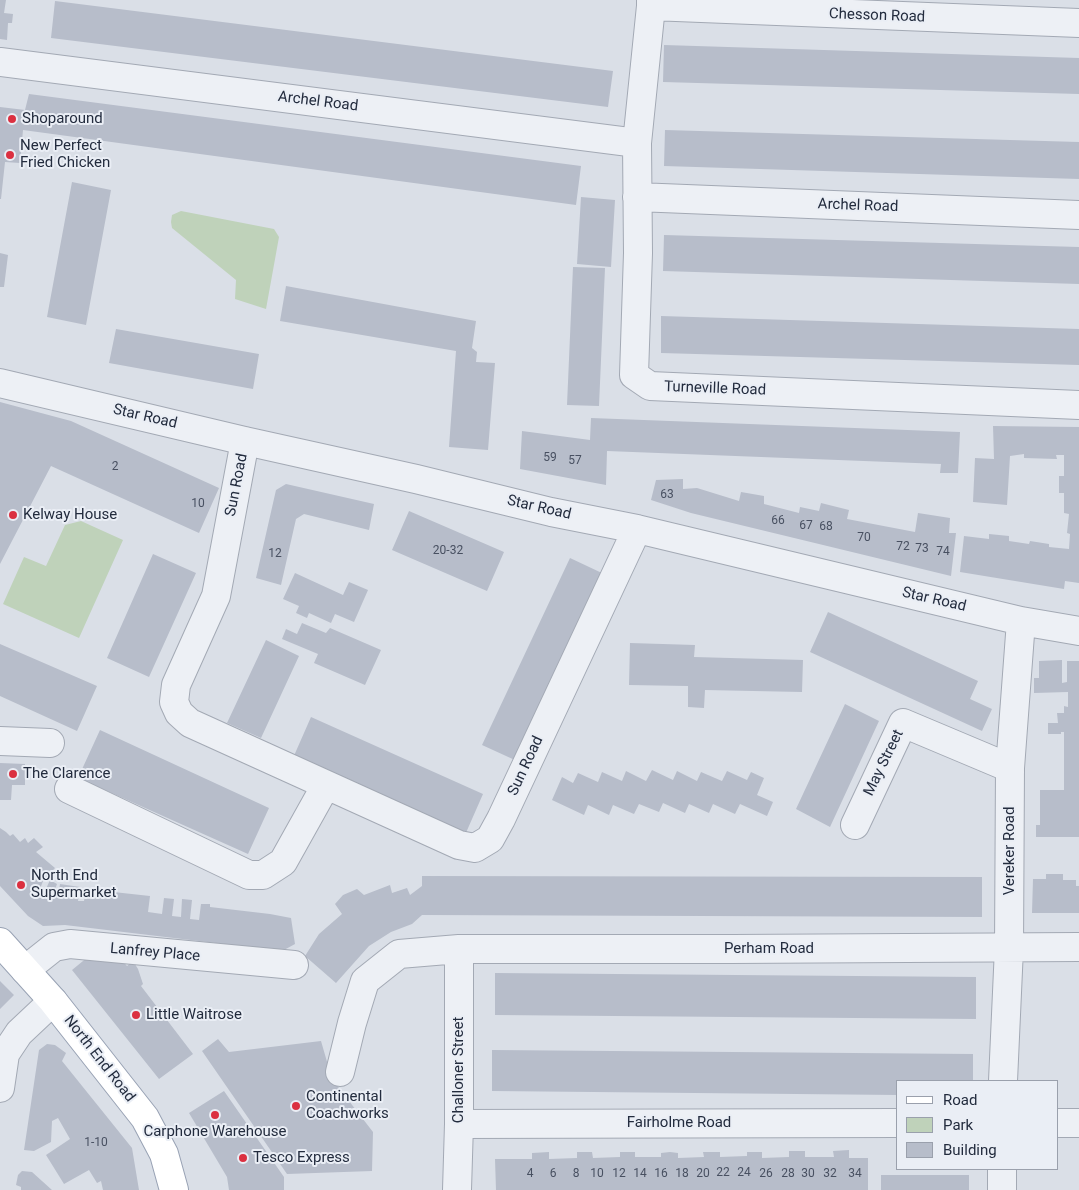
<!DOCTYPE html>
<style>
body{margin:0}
#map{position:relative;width:1079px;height:1190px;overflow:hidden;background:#dadfe7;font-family:Roboto,sans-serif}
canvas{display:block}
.legend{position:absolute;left:896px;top:1080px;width:162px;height:90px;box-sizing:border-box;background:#eaeef5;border:1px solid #9aa0ac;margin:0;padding:6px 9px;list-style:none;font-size:15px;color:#232c3e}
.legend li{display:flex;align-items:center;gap:10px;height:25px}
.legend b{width:25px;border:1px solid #9aa0ac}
</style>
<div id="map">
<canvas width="1079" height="1190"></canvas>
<ul class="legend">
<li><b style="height:6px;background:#fff"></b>Road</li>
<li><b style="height:14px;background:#bfd2ba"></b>Park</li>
<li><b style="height:14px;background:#b7bdca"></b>Building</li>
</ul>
</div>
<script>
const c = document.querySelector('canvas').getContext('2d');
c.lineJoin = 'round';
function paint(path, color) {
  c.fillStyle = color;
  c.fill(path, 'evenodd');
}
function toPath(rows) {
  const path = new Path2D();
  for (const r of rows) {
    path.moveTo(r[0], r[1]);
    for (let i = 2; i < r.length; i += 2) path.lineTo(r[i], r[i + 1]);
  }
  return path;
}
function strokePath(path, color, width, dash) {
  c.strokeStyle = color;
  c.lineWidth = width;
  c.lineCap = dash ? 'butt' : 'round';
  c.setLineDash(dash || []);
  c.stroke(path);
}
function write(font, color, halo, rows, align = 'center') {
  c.font = font + ' Roboto,sans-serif';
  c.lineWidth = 4;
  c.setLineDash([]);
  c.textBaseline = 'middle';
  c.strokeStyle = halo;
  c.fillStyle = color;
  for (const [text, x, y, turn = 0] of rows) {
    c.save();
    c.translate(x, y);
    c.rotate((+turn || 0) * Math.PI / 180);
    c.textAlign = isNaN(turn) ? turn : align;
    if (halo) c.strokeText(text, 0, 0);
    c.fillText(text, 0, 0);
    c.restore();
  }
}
const green = toPath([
 [181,211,274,229,279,237,266,309,235,299,236,280,172,228,171,222,172,215],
 [81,521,123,540,79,638,3,604,24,557,46,566,65,525]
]);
const building = toPath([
 [0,0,6,0,4,13,13,14,12,23,8,23,7,40,0,39],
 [55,1,613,71,608,107,51,38],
 [664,45,1079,58,1079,94,663,82],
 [29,94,581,166,576,205,23,130,20,163,5,162,1,199,0,199,0,107,25,110],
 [665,130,1079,142,1079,179,664,166],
 [72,182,111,190,86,325,47,317],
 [581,197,615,200,611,267,577,264],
 [664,235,1079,247,1079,284,663,271],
 [0,253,8,255,4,287,0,287],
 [573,267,605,268,599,406,567,405],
 [286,286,476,321,472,348,477,352,476,362,495,363,488,450,449,447,456,351,280,321],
 [661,316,1079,329,1079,365,661,353],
 [116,329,259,354,253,389,109,363],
 [0,402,71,421,219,488,199,533,51,466,0,564],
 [591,418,960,432,958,473,940,473,941,464,607,451,606,485,520,469,522,431,590,440],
 [993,426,1079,427,1079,583,1065,581,1064,589,960,572,964,536,989,539,989,534,1009,536,1009,541,1029,544,1030,541,1049,544,1049,547,1069,549,1070,534,1067,533,1069,514,1064,513,1064,493,1059,493,1059,476,1064,476,1064,455,1056,455,1057,459,1024,458,1024,454,1010,456,1007,505,973,502,975,458,994,459],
 [683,479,683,489,697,488,739,501,741,492,764,496,764,504,799,513,800,507,819,511,821,503,849,510,847,519,915,532,918,513,950,518,949,533,956,533,951,576,691,513,651,500,656,480],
 [286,484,374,504,369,530,304,514,296,519,281,585,256,578,276,490],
 [409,511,504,552,487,591,392,550],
 [153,554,196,573,149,677,107,658],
 [570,558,604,574,517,761,482,745],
 [295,573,343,595,349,582,368,590,354,622,335,614,331,623,309,613,307,618,296,613,299,606,283,599],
 [828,612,978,681,970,699,992,709,982,731,810,652],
 [302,623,326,633,330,628,381,650,365,685,314,663,318,654,282,639,286,629,297,634],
 [266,640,299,656,261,738,227,723],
 [630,643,695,645,694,657,803,660,802,692,705,690,704,708,688,707,688,686,629,685],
 [0,644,97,686,77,731,0,696],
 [1062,660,1062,683,1067,682,1067,661,1079,661,1079,837,1036,837,1036,825,1040,825,1040,790,1064,790,1064,732,1061,732,1061,734,1048,734,1048,723,1058,723,1057,713,1064,713,1064,706,1068,707,1068,692,1034,693,1034,678,1039,678,1039,661],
 [845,704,879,721,830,827,796,809],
 [311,717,483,794,465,835,293,758],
 [100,730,269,808,248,854,78,778],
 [0,763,25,764,25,785,12,785,11,800,0,800],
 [652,770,673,780,677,771,697,781,701,772,722,781,727,771,747,780,751,772,764,778,757,795,773,802,767,816,740,804,735,814,713,804,709,813,689,804,685,813,663,803,659,812,639,804,634,814,613,805,609,815,588,805,584,815,552,800,562,777,573,783,578,773,598,782,602,772,622,781,626,771,646,781],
 [0,828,6,832,10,836,13,834,20,842,25,838,28,843,34,838,43,847,36,852,55,868,43,881,40,889,45,891,50,880,57,884,53,895,58,896,60,884,80,887,78,901,84,901,86,889,150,896,148,912,162,914,164,898,174,899,172,916,181,917,182,899,192,900,190,919,199,920,201,904,210,904,210,907,270,914,291,918,295,944,284,950,266,949,65,925,43,926,28,916,0,886],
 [1046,874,1063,874,1063,880,1076,880,1076,886,1079,886,1079,913,1032,913,1033,879,1046,879],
 [422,876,982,877,982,917,422,915,412,924,391,932,369,946,336,983,305,956,319,934,342,914,335,904,343,895,357,889,364,895,390,885,392,893,407,888,410,895,422,886],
 [94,952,117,955,127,966,133,961,138,969,143,984,141,986,193,1054,159,1079,72,970],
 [495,973,976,977,976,1019,495,1015],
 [0,981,14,995,0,1009],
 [218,1039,229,1052,321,1041,332,1079,373,1132,372,1171,287,1174,202,1051],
 [47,1044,55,1045,66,1053,62,1061,132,1148,139,1190,103,1190,101,1181,97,1183,89,1170,64,1184,46,1155,70,1139,58,1118,52,1121,51,1142,34,1151,24,1150,39,1050],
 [492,1050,973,1054,973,1081,898,1081,898,1095,492,1091],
 [224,1091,284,1177,284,1190,229,1190,227,1177,189,1113],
 [849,1150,849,1158,868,1158,868,1190,496,1190,495,1159,532,1159,532,1153,549,1152,549,1159,577,1158,577,1152,592,1152,593,1158,620,1157,620,1152,635,1152,635,1157,661,1157,661,1153,670,1152,678,1153,678,1158,704,1157,703,1152,720,1152,720,1157,747,1156,747,1152,762,1152,762,1158,789,1157,789,1151,805,1151,805,1157,834,1157,833,1151],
 [22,1171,32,1172,52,1190,21,1190,21,1187,16,1185,18,1175],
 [881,1175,969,1175,969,1190,881,1190]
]);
const minor = toPath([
 [651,0,651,6,1079,23],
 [651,6,637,143,638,253,634,375,650,386,1079,405],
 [0,62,637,143],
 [637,197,1079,215],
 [0,383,245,441,416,479,551,512,637,529,1021,621,1079,631],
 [245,441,216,596,176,685,174,702,179,713,190,723,459,845,475,848,490,839,501,819,637,529],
 [0,741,50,743],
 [69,789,249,875,263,875,283,862,326,785],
 [855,825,903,723,1010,768],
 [25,970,54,947,70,944,294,965],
 [340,1072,352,1023,365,981,399,954,459,949,733,949,1079,947],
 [1003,1081,1009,948,1010,768,1021,621],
 [0,1088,5,1054,19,1033,53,1001],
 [1058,1123,1079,1123],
 [459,1124,898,1123],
 [1002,1169,1002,1190],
 [457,1190,459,1124,459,949]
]);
const major = toPath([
 [0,942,53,1001,145,1118,164,1154,174,1190]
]);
const markers = [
 [12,119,5,"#db3040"],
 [10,155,5,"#db3040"],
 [13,515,5,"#db3040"],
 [13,774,5,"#db3040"],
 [21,885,5,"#db3040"],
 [136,1015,5,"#db3040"],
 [296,1106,5,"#db3040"],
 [215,1115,5,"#db3040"],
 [243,1158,5,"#db3040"]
];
const numberNames = [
 ["59",550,458],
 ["57",575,461],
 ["2",115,467],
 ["63",667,495],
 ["10",198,504],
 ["66",778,521],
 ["67",806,526],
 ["68",826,527],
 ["70",864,538],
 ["72",903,547],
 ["73",922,549],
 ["20-32",448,551],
 ["74",943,552],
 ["12",275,554],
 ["1-10",96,1143],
 ["22",723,1173],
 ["24",744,1173],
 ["4",530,1174],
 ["6",553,1174],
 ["8",576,1174],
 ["10",597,1174],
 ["12",619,1174],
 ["14",640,1174],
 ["16",661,1174],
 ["18",682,1174],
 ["20",703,1174],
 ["26",766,1174],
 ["28",788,1174],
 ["30",808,1174],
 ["32",830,1174],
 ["34",855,1174]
];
const streetNames = [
 ["Chesson Road",877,16,2],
 ["Archel Road",318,102,7],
 ["Archel Road",858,206,2],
 ["Turneville Road",715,389,2],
 ["Star Road",145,417,13],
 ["Sun Road",237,485,-79],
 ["Star Road",539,508,13],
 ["Star Road",934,600,13],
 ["May Street",884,763,-64],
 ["Sun Road",526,766,-65],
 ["Vereker Road",1010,851,-90],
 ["Perham Road",769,949],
 ["Lanfrey Place",155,953,5],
 ["North End Road",99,1059,52],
 ["Challoner Street",459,1070,-90],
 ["Fairholme Road",679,1123]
];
const poiNames = [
 ["Shoparound",22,119],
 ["New Perfect",20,146],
 ["Fried Chicken",20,163],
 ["Kelway House",23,515],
 ["The Clarence",23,774],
 ["North End",31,876],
 ["Supermarket",31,893],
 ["Little Waitrose",146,1015],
 ["Continental",306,1097],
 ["Coachworks",306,1114],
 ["Carphone Warehouse",215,1132,"center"],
 ["Tesco Express",253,1158]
];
paint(green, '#bfd2ba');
paint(building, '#b7bdca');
strokePath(minor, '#a3a9b4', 30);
strokePath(major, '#98a2b4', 30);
strokePath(minor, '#edf0f5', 28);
strokePath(major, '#fff', 28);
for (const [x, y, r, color] of markers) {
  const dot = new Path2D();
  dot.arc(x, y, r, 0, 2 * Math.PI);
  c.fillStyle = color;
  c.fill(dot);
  strokePath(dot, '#eaeef5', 2);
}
write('12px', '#485061', null, numberNames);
write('15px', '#232c3e', '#eaeef5', streetNames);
write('15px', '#232c3e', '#eaeef5', poiNames, 'left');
</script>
